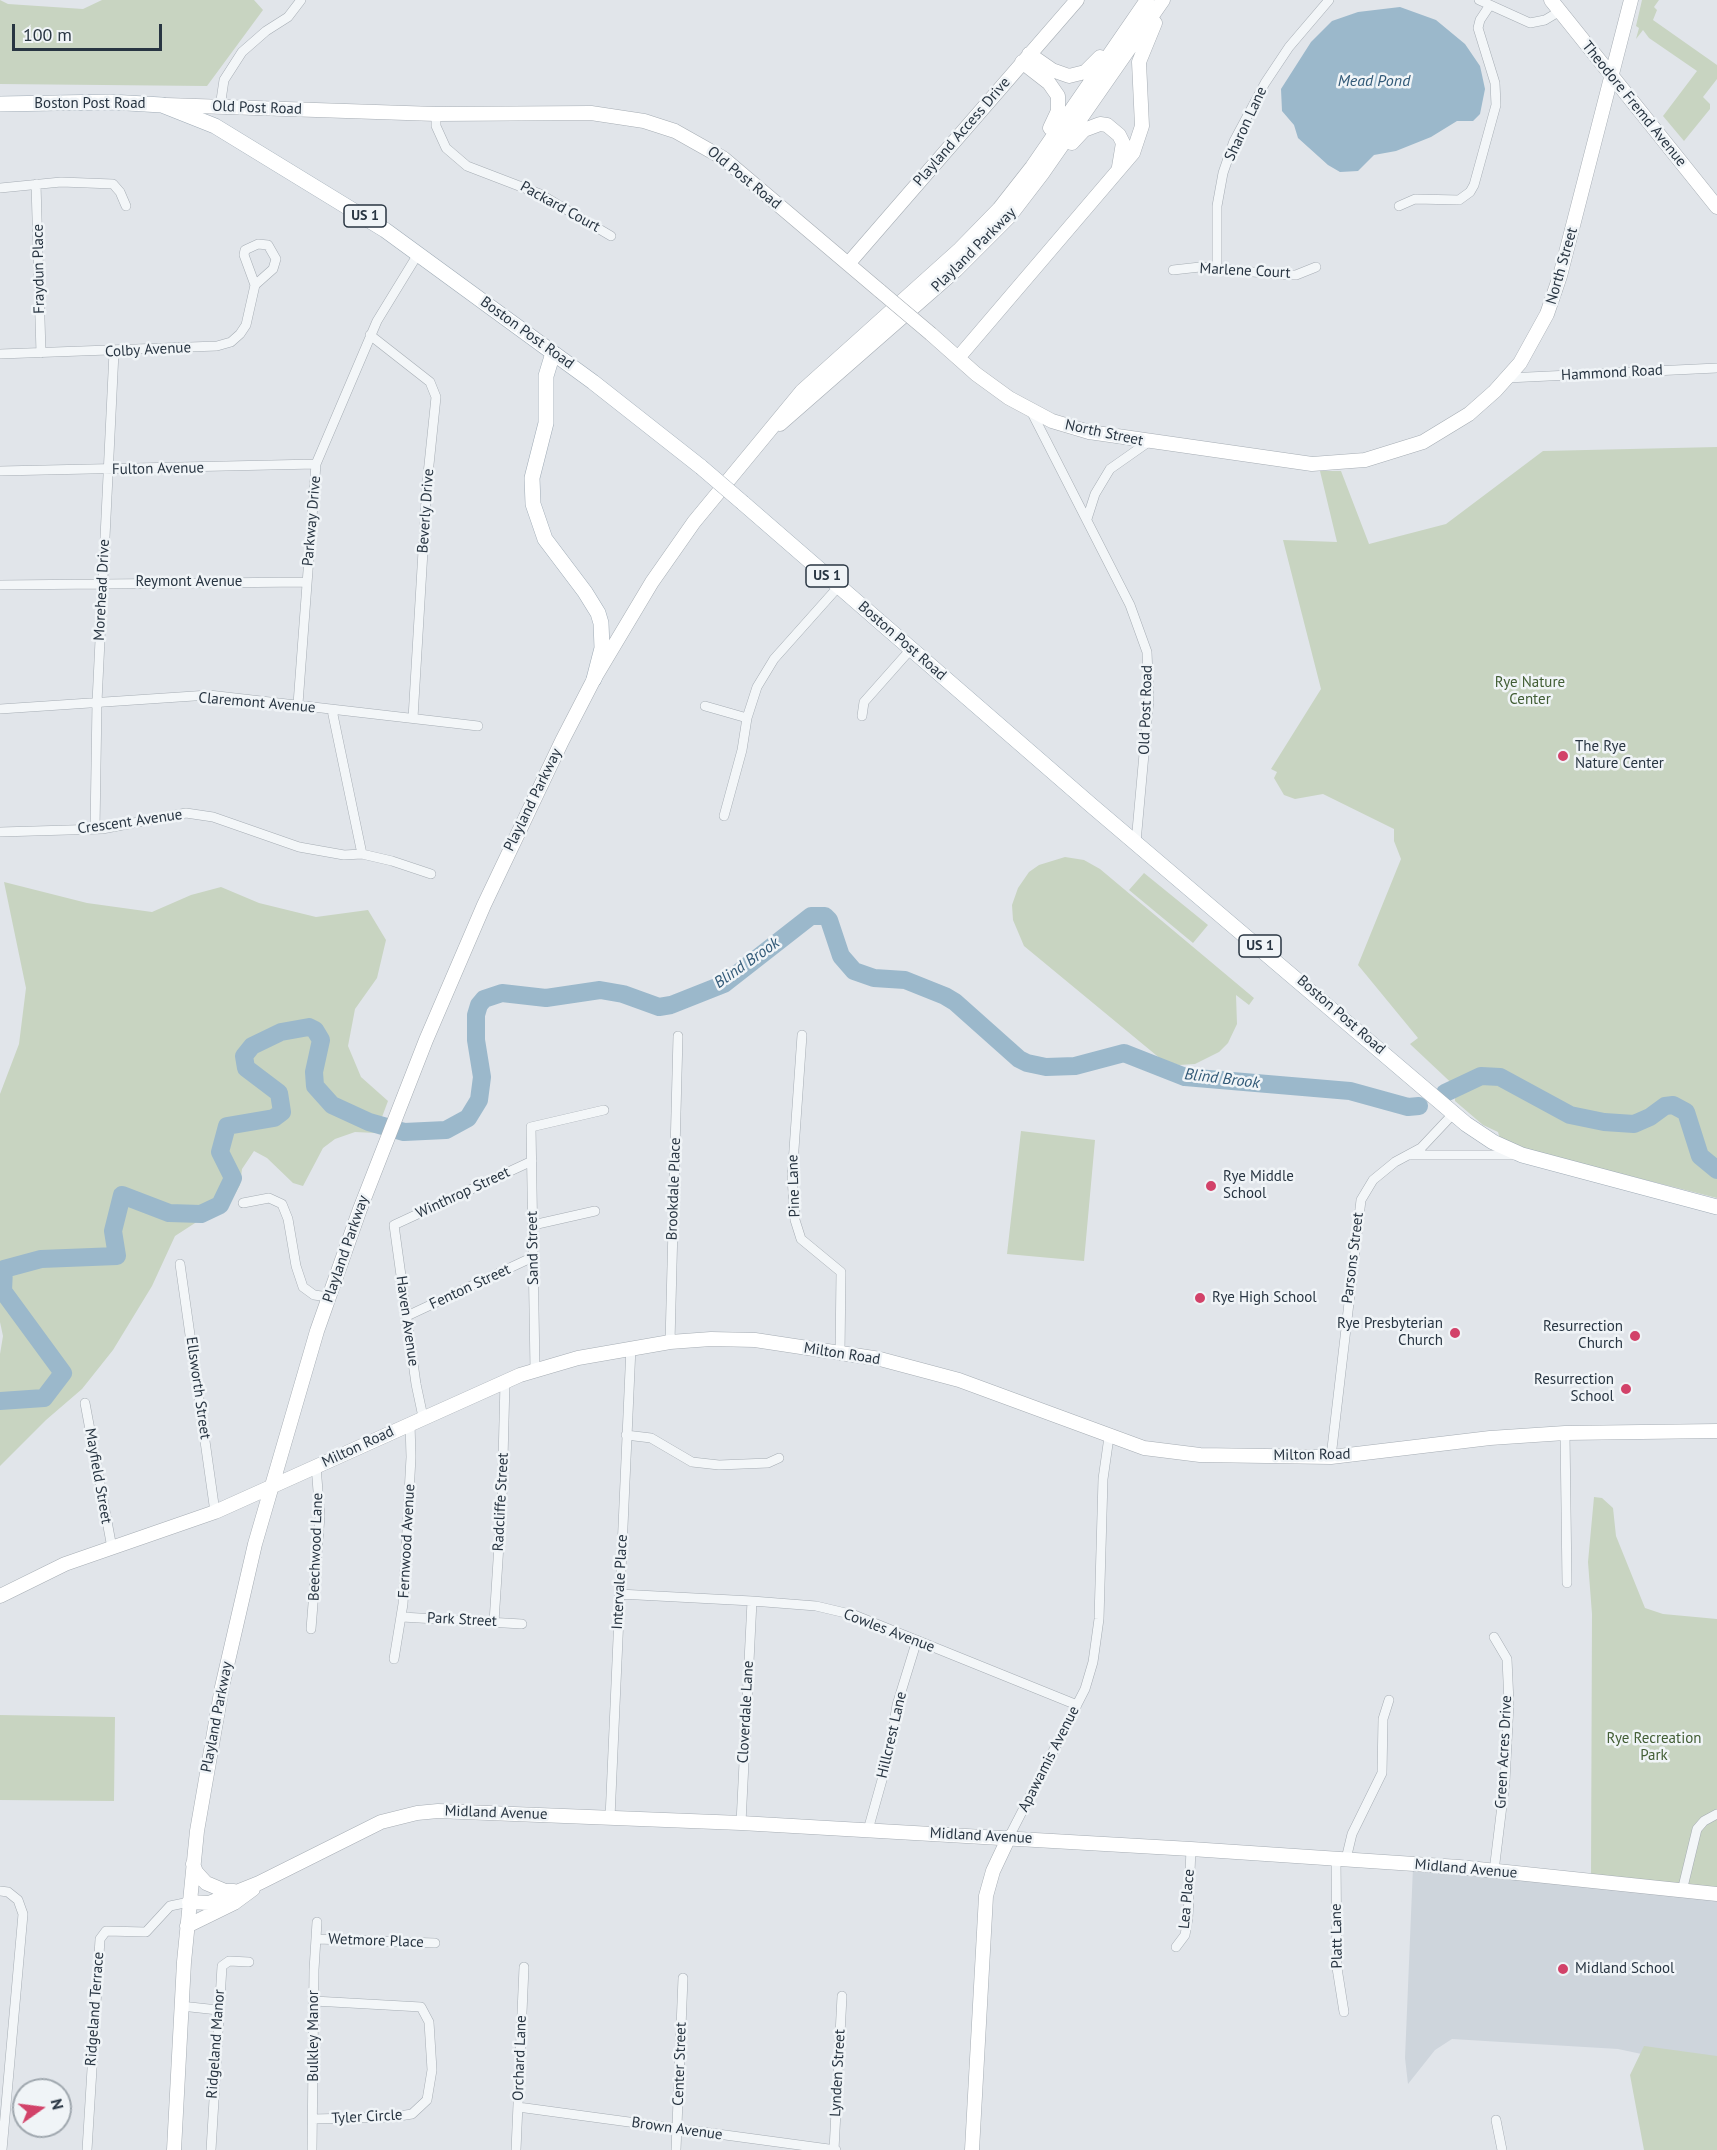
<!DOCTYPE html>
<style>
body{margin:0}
#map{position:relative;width:1717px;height:2150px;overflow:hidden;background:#e1e5ea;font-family:"PT Sans",sans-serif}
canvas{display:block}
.north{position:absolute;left:12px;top:2078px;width:60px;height:60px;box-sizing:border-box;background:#f0f4f7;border:2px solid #a0a8af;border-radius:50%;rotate:76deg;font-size:16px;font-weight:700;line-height:24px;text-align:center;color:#283542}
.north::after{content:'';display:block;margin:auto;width:21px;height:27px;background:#d24269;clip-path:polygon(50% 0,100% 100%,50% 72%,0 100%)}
.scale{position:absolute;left:12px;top:24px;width:150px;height:27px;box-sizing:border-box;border:3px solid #283542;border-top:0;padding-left:8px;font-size:18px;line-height:21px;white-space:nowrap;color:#283542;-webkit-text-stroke:4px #f0f4f7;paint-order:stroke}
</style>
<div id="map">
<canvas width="1717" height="2150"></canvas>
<div class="north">N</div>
<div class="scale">100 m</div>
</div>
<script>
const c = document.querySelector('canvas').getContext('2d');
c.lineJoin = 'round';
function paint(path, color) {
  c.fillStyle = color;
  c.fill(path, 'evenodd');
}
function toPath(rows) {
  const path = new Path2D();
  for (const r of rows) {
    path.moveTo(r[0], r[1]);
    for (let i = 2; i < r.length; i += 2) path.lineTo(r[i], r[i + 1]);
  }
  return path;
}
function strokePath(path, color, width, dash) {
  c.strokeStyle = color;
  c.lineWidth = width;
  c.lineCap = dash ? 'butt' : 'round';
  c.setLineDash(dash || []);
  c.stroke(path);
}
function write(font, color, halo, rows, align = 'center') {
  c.font = font + ' "PT Sans",sans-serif';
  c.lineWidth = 5;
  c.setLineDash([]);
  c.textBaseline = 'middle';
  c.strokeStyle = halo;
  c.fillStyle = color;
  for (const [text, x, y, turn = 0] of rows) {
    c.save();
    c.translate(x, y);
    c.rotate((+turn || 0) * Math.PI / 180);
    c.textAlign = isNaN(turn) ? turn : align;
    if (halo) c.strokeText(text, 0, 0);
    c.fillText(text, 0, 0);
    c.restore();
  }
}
const built = toPath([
 [1413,1867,1717,1898,1717,2070,1618,2049,1452,2039,1435,2050,1408,2084,1405,2058]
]);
const green = toPath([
 [0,0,8,4,83,9,102,0,254,0,263,10,207,86,0,84],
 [1642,0,1659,0,1654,7,1657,10,1653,20,1717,65,1717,79,1703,97,1710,104,1710,109,1684,141,1663,116,1697,71,1649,38,1643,30,1636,39,1639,28,1636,26],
 [1717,447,1717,1198,1539,1153,1500,1139,1498,1132,1483,1125,1455,1101,1455,1095,1461,1092,1410,1044,1418,1038,1358,965,1401,859,1394,841,1394,829,1323,794,1295,799,1284,795,1274,778,1277,772,1271,769,1321,689,1283,540,1337,542,1320,471,1341,471,1369,544,1446,524,1543,451],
 [1065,857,1084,860,1100,869,1254,998,1249,1005,1236,995,1237,1024,1228,1043,1219,1052,1195,1064,1179,1065,1162,1060,1024,946,1013,920,1012,905,1018,888,1029,872,1039,865],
 [1144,873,1208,925,1193,943,1129,890],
 [4,882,87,903,152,912,191,895,221,887,259,903,316,917,368,910,386,940,377,978,355,1009,348,1046,361,1077,388,1101,376,1133,355,1132,335,1139,323,1148,303,1186,293,1183,267,1158,254,1151,242,1169,240,1185,232,1199,175,1236,152,1286,113,1350,82,1389,46,1420,0,1466,0,1354,3,1336,0,1322,0,1094,19,1044,26,988],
 [1021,1131,1095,1140,1084,1261,1007,1254],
 [1594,1497,1602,1498,1613,1508,1616,1536,1645,1608,1663,1614,1717,1619,1717,1889,1591,1877,1592,1614,1588,1562],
 [0,1715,115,1717,114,1801,0,1800],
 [1644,2046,1717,2056,1717,2150,1644,2150,1630,2075]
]);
const water = toPath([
 [1400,7,1436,20,1465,44,1480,66,1482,75,1485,89,1480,114,1473,121,1457,121,1431,137,1396,151,1374,155,1358,171,1340,172,1328,165,1298,138,1294,125,1282,111,1281,89,1311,42,1332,21,1358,12]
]);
const river = toPath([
 [1445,1093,1481,1076,1500,1077,1570,1115,1604,1122,1634,1124,1650,1117,1665,1106,1673,1105,1686,1112,1700,1156,1717,1170],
 [0,1401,44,1398,63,1373,3,1291,4,1269,41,1259,117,1256,113,1231,122,1195,169,1213,201,1214,220,1205,233,1178,220,1152,227,1126,274,1118,282,1112,279,1093,246,1068,244,1056,252,1046,281,1032,309,1027,315,1030,321,1040,314,1072,315,1086,332,1105,369,1122,404,1132,446,1130,468,1118,479,1100,482,1077,476,1040,476,1015,479,1005,484,999,502,993,546,998,600,990,623,994,659,1007,671,1005,724,984,811,916,825,916,829,920,841,956,854,971,874,978,905,980,945,996,955,1002,1019,1059,1027,1063,1046,1067,1075,1066,1124,1053,1185,1077,1350,1091,1408,1107,1419,1106]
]);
const street = toPath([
 [1479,0,1530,23,1545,20,1560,11],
 [220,107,224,80,242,52,266,31,288,17,301,0],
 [436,114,436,126,446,148,467,166,540,194,611,236],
 [36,184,41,353],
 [0,188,61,182,113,184,120,192,126,206],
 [1399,206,1415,199,1459,200,1470,192,1474,185,1496,105,1495,83,1478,28,1480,20,1490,5],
 [258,244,268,245,276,259,273,269,255,285,244,255,245,250,258,244],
 [1217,268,1217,206,1223,173,1234,141,1265,83,1289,47,1329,0],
 [1173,270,1200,267,1285,275,1296,275,1316,267],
 [370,335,430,382,436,397,427,484,413,718],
 [0,354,217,346,231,342,240,334,246,325,255,285],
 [1507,378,1717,368],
 [1031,411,1130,605,1147,652,1149,699,1136,842],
 [0,471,316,464],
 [1087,519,1095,494,1110,469,1147,443],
 [0,585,307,582],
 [298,704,316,464,377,321,418,254],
 [705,706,747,718],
 [0,709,209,695,478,726],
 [332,710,362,854],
 [862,716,864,702,911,649],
 [724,816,742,750,747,718,757,687,774,659,839,586],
 [95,829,97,702,114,352],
 [0,832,102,829,186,813,213,817,299,847,344,855,362,854,392,861,431,874],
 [802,1035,792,1178,795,1220,801,1239,841,1272,840,1353],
 [1411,1155,1513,1155],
 [243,1203,269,1198,282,1204,288,1219,296,1266,303,1287,314,1295,329,1297],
 [533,1225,595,1211],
 [180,1264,215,1512],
 [407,1316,533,1257],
 [670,1342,678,1036],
 [535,1370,531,1127,604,1110],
 [85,1403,112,1548],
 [423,1417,416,1384,394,1225,532,1161],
 [1565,1433,1567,1583],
 [626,1435,651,1438,692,1462,719,1465,768,1463,779,1458],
 [1331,1457,1361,1200,1373,1180,1395,1162,1421,1148,1453,1114],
 [619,1594,752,1601,816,1606,854,1615,1077,1705],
 [402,1617,522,1624],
 [494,1622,502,1498,505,1382],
 [311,1629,320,1516,316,1466],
 [1494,1637,1507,1659,1509,1703,1505,1781,1494,1871],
 [394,1659,403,1604,411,1457,410,1423],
 [610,1818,631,1347],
 [741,1823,752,1601],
 [868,1830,889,1755,897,1705,917,1640],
 [1009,1837,1085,1689,1093,1662,1099,1619,1103,1479,1109,1437],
 [1336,1859,1337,1968,1344,2012],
 [1346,1859,1352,1834,1382,1773,1383,1719,1389,1700],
 [0,1891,8,1892,18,1900,23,1914,2,2150],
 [1682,1891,1697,1829,1704,1821,1717,1814],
 [317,1939,435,1943],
 [1176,1947,1185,1935,1188,1918,1191,1849],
 [181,2006,218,2010],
 [518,2107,836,2150],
 [313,2119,393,2117,412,2114,427,2100,432,2070,429,2022,421,2007,314,2001],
 [1496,2120,1502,2150],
 [87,2150,100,1939,106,1931,146,1932,170,1906,189,1902],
 [211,2150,222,1966,229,1961,249,1962],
 [312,2150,314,1970,317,1922],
 [516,2150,524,1967],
 [676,2150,683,1978],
 [834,2150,842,1996]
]);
const secondary = toPath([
 [1551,0,1717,207],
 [1029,54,1052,70,1069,76,1085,72,1100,57],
 [1022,62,1049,83,1058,96,1058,111,1050,128],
 [166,105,436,114,591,113,644,121,675,131,723,158,880,291],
 [1072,143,1084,130,1100,124,1107,125,1119,135,1123,143,1119,167],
 [848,264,1077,0],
 [931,334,976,374,1009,398,1052,421,1089,432,1312,464,1365,460,1423,442,1469,414,1495,391,1520,363,1547,314,1560,276,1631,0],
 [958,358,1133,153,1142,126,1139,62,1155,23],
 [780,424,956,270,1009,217,1042,174,1163,0],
 [0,1596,65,1564,215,1512,520,1375,578,1358,670,1342,711,1339,755,1340,880,1359,959,1380,1144,1448,1200,1455,1331,1457,1490,1438,1565,1433,1717,1431],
 [193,1864,196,1872,206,1883,225,1891,234,1891],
 [189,1902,209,1903,259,1883,381,1822,417,1813,438,1811,741,1823,1191,1849,1459,1867,1717,1894],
 [187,1926,234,1903,253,1889],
 [174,2150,184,1962,197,1831,222,1687,255,1544,317,1331,360,1209,426,1040,484,905,562,741,594,679,652,582,694,522,802,391,960,249,999,209,1032,167,1147,0],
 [972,2150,986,1896,993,1871,1009,1837]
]);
const primary = toPath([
 [0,104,110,102,162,105,215,126,385,230,593,382,701,467],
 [553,353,546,376,546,423,532,478,533,504,545,539,585,592,598,613,601,623,602,648,594,679],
 [743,503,1091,805,1466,1124,1493,1142,1522,1155,1717,1207]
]);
const secondaryBridge = toPath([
 [880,291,931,334]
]);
const primaryBridge = toPath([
 [701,467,743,503]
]);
const markers = [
 [1563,756,6,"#d24269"],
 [1211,1186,6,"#d24269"],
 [1200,1298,6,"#d24269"],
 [1455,1333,6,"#d24269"],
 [1635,1336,6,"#d24269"],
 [1626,1389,6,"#d24269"],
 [1563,1969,6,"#d24269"]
];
const shields = [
 [365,216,42],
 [827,576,42],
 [1260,946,42]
];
const shieldNames = [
 ["US 1",365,216],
 ["US 1",827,576],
 ["US 1",1260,946]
];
const streetNames = [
 ["Boston Post Road",90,104],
 ["Theodore Fremd Avenue",1634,104,51],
 ["Old Post Road",257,108,2],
 ["Sharon Lane",1246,124,-65],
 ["Playland Access Drive",962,132,-49],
 ["Old Post Road",744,178,39],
 ["Packard Court",560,207,29],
 ["Playland Parkway",974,250,-45],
 ["North Street",1562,266,-74],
 ["Fraydun Place",39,269,-91],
 ["Marlene Court",1245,271,3],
 ["Boston Post Road",527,333,36],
 ["Colby Avenue",148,350,-3],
 ["Hammond Road",1612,373,-3],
 ["North Street",1104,433,12],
 ["Fulton Avenue",158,469,-1],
 ["Beverly Drive",426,511,-86],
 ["Parkway Drive",312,521,-85],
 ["Reymont Avenue",189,582],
 ["Morehead Drive",102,590,-87],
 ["Boston Post Road",902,641,41],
 ["Claremont Avenue",257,703,5],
 ["Old Post Road",1146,710,-88],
 ["Playland Parkway",533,800,-64],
 ["Crescent Avenue",130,822,-8],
 ["Boston Post Road",1341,1015,41],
 ["Pine Lane",794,1186,-92],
 ["Brookdale Place",674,1189,-88],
 ["Winthrop Street",463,1193,-25],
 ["Sand Street",533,1248,-91],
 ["Playland Parkway",346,1249,-71],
 ["Parsons Street",1353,1258,-83],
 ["Fenton Street",470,1287,-25],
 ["Haven Avenue",407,1321,82],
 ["Milton Road",842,1354,9],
 ["Ellsworth Street",198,1388,82],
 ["Milton Road",358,1447,-25],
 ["Milton Road",1312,1455,-1],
 ["Mayfield Street",98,1476,80],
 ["Radcliffe Street",501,1502,-87],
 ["Fernwood Avenue",407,1541,-87],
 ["Beechwood Lane",316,1547,-88],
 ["Intervale Place",620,1582,-87],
 ["Park Street",462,1620,3],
 ["Cowles Avenue",889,1631,21],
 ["Cloverdale Lane",746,1712,-87],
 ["Playland Parkway",217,1717,-79],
 ["Hillcrest Lane",892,1735,-77],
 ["Green Acres Drive",1504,1752,-87],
 ["Apawamis Avenue",1049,1759,-63],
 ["Midland Avenue",496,1813,2],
 ["Midland Avenue",981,1836,3],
 ["Midland Avenue",1466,1869,5],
 ["Lea Place",1187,1899,-85],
 ["Platt Lane",1337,1936,-91],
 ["Wetmore Place",376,1941,2],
 ["Ridgeland Terrace",95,2009,-86],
 ["Bulkley Manor",314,2036,-90],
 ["Ridgeland Manor",216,2044,-86],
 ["Orchard Lane",520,2058,-88],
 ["Center Street",680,2064,-88],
 ["Lynden Street",838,2073,-87],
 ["Tyler Circle",367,2117,-3],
 ["Brown Avenue",677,2129,8]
];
const parkNames = [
 ["Rye Nature",1530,683],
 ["Center",1530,700],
 ["Rye Recreation",1654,1739],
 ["Park",1654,1756]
];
const poiNames = [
 ["The Rye",1575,747],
 ["Nature Center",1575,764],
 ["Rye Middle",1223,1177],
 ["School",1223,1194],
 ["Rye High School",1212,1298],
 ["Rye Presbyterian",1443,1324,"right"],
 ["Church",1443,1341,"right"],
 ["Resurrection",1623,1327,"right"],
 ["Church",1623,1344,"right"],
 ["Resurrection",1614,1380,"right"],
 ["School",1614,1397,"right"],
 ["Midland School",1575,1969]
];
const waterNames = [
 ["Mead Pond",1374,81],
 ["Blind Brook",747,963,-35],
 ["Blind Brook",1222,1079,7]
];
paint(built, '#ced5dc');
paint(green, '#c8d4c1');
paint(water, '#9bb8cb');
strokePath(river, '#9bb8cb', 18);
strokePath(street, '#a6adb4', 10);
strokePath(secondary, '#a6adb4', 15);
strokePath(primary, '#9fabb6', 16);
strokePath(street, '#f3f6f8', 9);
strokePath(secondary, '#fff', 14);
strokePath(primary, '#fff', 15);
strokePath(secondaryBridge, '#a6adb4', 15, []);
strokePath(primaryBridge, '#9fabb6', 16, []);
strokePath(secondaryBridge, '#fff', 14);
strokePath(primaryBridge, '#fff', 15);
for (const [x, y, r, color] of markers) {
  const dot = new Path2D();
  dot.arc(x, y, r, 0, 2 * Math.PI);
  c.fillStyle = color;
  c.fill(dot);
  strokePath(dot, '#f0f4f7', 2);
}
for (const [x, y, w] of shields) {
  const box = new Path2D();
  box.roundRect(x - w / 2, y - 11, w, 22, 4.5);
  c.fillStyle = '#f0f4f7';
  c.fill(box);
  strokePath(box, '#283542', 1.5);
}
write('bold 14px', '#283542', null, shieldNames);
write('15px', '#283542', '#f0f4f7', streetNames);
write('15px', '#425e35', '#f0f4f7', parkNames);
write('15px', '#283542', '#f0f4f7', poiNames, 'left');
write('italic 16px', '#315977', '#f0f4f7', waterNames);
</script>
